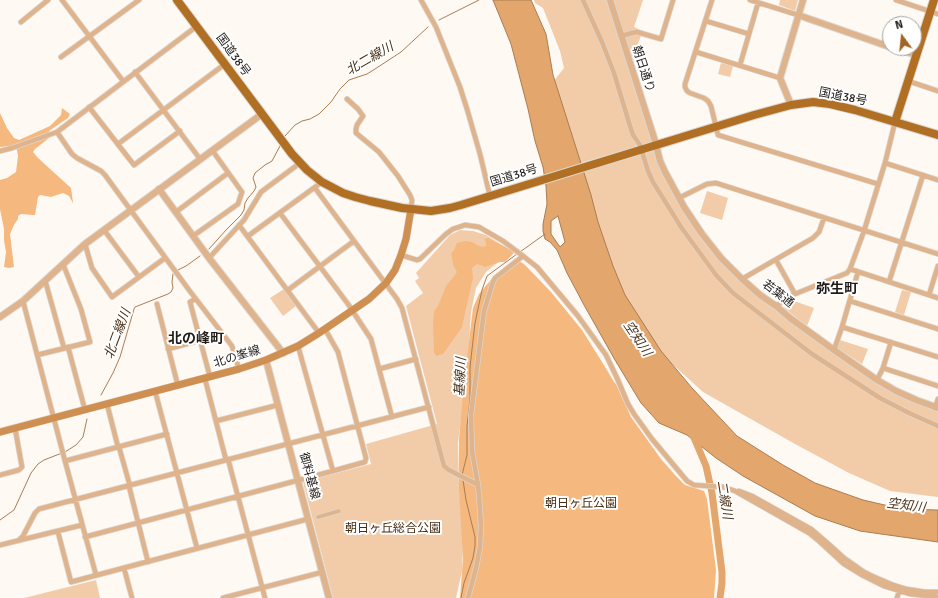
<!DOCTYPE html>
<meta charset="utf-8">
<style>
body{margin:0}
#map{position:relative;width:938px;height:598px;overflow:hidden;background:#fff9f3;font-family:Signika,sans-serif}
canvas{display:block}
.north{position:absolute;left:882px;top:16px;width:40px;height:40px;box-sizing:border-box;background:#fff;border:1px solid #a6a4a3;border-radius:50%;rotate:345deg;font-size:11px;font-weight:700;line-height:16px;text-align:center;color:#211c18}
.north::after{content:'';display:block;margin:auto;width:14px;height:18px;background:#a06526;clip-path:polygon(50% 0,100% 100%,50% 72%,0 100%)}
</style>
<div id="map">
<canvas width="938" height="598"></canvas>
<div class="north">N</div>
</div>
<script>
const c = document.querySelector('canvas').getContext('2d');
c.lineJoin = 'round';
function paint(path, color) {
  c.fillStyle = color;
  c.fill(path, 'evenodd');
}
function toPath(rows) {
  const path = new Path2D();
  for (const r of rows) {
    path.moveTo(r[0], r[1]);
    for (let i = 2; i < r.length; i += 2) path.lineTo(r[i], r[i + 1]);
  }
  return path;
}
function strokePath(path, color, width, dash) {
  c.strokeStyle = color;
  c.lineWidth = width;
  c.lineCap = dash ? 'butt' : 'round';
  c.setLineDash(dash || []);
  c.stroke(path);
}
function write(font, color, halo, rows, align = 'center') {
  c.font = font + ' Signika,"Noto Sans JP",sans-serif';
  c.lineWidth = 4;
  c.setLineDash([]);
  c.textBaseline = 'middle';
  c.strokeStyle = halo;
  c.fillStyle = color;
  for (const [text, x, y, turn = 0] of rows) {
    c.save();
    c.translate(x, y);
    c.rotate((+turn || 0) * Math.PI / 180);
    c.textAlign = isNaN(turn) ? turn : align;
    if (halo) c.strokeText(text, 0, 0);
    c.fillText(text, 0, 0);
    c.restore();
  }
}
const green = toPath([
 [534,0,643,0,634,27,643,31,630,63,655,141,577,164,553,82,564,68,560,51,543,8,535,3],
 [780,0,798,0,795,11,779,5],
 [721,63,733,66,730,77,718,74],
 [657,149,684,207,742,279,877,380,938,408,938,497,890,491,849,473,795,444,703,392,659,352,614,282,579,172],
 [707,191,728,198,722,220,700,213],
 [460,230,473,231,486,235,515,253,502,259,486,272,476,288,471,312,467,371,458,443,459,484,463,543,462,571,456,598,333,598,303,482,371,464,366,444,437,424,406,306,423,293,415,281,419,278,416,273,450,235],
 [284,289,296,306,283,316,270,298],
 [902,290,911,292,904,315,895,312],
 [794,301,814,308,807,326,784,308],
 [840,340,868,349,862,364,837,348],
 [96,580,100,598,24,598]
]);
const forest = toPath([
 [62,108,70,114,68,118,49,131,49,138,35,149,33,152,38,158,71,188,73,202,73,203,69,196,63,193,51,197,40,195,38,197,35,215,33,215,21,214,18,216,18,219,14,225,10,234,14,267,9,268,4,267,6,252,4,240,4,229,0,209,0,180,7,178,16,172,18,156,17,150,11,146,0,147,0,113,7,128,14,138,19,140,50,126,61,115],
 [488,238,511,250,513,254,505,262,500,262,485,267,477,264,472,268,473,278,467,304,462,327,443,354,436,356,434,352,433,323,434,311,438,306,446,286,455,275,457,272,453,265,452,257,451,254,454,250,457,243,466,241,472,242,477,245,482,247,486,246,486,242,484,239],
 [517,262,521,262,525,265,551,292,582,330,607,370,614,382,616,384,631,417,661,459,675,475,685,485,704,491,707,499,716,570,714,598,460,598,463,559,459,490,459,439,464,382,473,308,479,294,494,276,504,268]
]);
const water = toPath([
 [493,0,531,0,546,34,553,75,591,195,598,222,613,266,625,295,661,351,692,388,737,436,783,465,815,483,863,500,902,509,938,510,938,542,860,531,815,516,743,476,716,458,687,435,659,423,641,403,615,360,584,305,567,273,557,250,550,242,545,239,543,231,543,224,547,204,546,186,543,167,535,141,528,109,511,44,493,0],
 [558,216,565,242,560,247,551,234,551,221,558,216]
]);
const stream = toPath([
 [439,20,479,0],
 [285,136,295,125,302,121,310,119,319,114,331,102,340,89,349,80,367,74,375,69,401,52,428,27],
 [209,249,227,229,241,215,244,210,245,203,248,198,254,191,256,187,253,178,255,173,265,165,272,161,280,146],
 [520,252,545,234],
 [178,270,186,266,200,256],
 [101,395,113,373,120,357,134,309,135,307,168,294,171,292,173,288,172,282,173,274],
 [65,452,76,445,83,437,87,419],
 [462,475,467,455,467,426,470,400,470,367,475,323,482,290,487,276,517,254],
 [0,520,14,510,31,473,38,464,44,460,62,453],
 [461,598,464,583,473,558,475,546,475,537,466,500,463,480]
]);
const river = toPath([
 [692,433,706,466,712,493,722,572,722,583,720,598]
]);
const pedestrian = toPath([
 [318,517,339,511]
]);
const minor = toPath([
 [62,0,123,81],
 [421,0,436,27,460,87,467,109,480,154,490,196],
 [583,0,602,42,614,73,630,126,633,135,640,145,648,171,653,182,681,227,716,275,733,293,812,354,880,398,909,413,938,426],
 [712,0,685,84,685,87,687,91,690,93,704,98,708,101,711,106,718,135,878,184],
 [750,0,798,15],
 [896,0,938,14],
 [706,21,749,34],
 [21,22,48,0],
 [621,36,632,33,637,32,661,39,673,0],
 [696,52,780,78],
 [61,57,139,0],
 [740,65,758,3],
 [135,72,200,159],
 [908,81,938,91],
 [347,99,358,109,363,116,357,125,356,129,356,133,379,152,398,176,410,195,412,200,411,209],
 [89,107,134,165,180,131],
 [57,132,72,154,77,158,101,171,105,175,189,290,232,346,239,369],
 [118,144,225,64],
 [0,151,12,148,57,132,197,26],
 [885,163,938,180],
 [315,188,397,299,402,308,444,466,449,470,478,485],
 [679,198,707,184,716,183,938,254],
 [176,212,228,173],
 [280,213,348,304,371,339,392,417],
 [239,225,319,333],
 [104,230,139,277],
 [193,236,238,204,242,192,212,150],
 [248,236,322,182],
 [85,244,92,268,112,297,165,258],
 [401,255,417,260,420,259,446,234,453,229,465,225,479,227,503,241,523,256,537,267,578,316,606,355,617,378,628,404,634,414,652,439,687,481,694,485,723,487,735,491,809,533,819,541,844,564,862,575,884,586,910,594,938,597],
 [209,258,244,220,261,192,300,163],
 [776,260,795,294],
 [850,269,938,298],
 [742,279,813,238,819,232,824,218],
 [45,280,64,348],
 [889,282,923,175],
 [288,290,354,241],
 [929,295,938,266],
 [195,299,190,302,210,377],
 [23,301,65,461],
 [850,301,938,329],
 [157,304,178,386],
 [776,306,790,296,847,273,850,269,864,231,885,163,895,122],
 [842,327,938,357],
 [298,346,333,471],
 [68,347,85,410],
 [168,349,223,334],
 [834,350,842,327,858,272],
 [37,355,90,342,81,309,63,264],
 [883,368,938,386],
 [379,369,416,359],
 [205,379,226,460],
 [877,380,883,368,891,342],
 [155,391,197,548],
 [107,404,118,447],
 [935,408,938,399],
 [216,421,278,405],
 [119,447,130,486],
 [228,459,265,598],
 [0,475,19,470,22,467,15,428],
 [129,486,148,562],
 [739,491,752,496,811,529,824,540,844,558,864,572,872,576,893,585,906,589,925,592,938,592],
 [58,532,71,582,308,519],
 [85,537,333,471,365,462,366,458,338,352,325,329],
 [19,540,23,536,35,513,39,509,429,407],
 [0,545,82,525],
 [124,568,132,598],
 [96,575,65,461,167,434],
 [223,598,323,572],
 [468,598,476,568,480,547,481,526,479,495,478,485,472,451,471,415,484,311,493,282,495,278,523,256],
 [897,598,899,591]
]);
const tertiary = toPath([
 [610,0,655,141,660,161,665,172,684,207,702,234,721,258,742,279,760,295,776,306,790,318,834,350,877,380,896,391,916,400,938,408],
 [798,15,890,47],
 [894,48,916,55],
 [791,105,780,78,803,0],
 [159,189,209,258,283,353],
 [0,317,23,301,85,244,262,114],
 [266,360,329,598]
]);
const secondary = toPath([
 [0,432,239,369,266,360,298,346,319,333,369,299,386,283,395,270,401,255,406,239,411,209]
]);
const trunk = toPath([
 [177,0,292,154,307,170,322,182,343,193,355,197,370,201,402,208,431,211,450,208,461,205,754,115,791,105,813,102,830,104,855,110,938,135],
 [895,122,934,0]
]);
const streetNames = [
 ["国道38号",233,55,54],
 ["朝日通り",643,69,72],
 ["国道38号",843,97,11],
 ["国道38号",514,176,-17],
 ["若葉通",778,294,38],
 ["北の峯線",237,357,-17],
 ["御料基線",309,476,75]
];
const parkNames = [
 ["朝日ヶ丘公園",581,504],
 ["朝日ヶ丘総合公園",393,529]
];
const waterNames = [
 ["北二線川",370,59,-30],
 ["北二線川",118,334,-69],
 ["空知川",637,339,56],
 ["基線川",461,377,-87],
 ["二線川",724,500,81],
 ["空知川",906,506,7]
];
const quarterNames = [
 ["弥生町",837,289],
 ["北の峰町",196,339]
];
paint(green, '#f2cca9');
paint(forest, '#f5b87e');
paint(water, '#e3a76d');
strokePath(water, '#a97d54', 1);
strokePath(stream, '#a97d54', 1);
strokePath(river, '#e3a76d', 7);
strokePath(pedestrian, '#dbd6d0', 5);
strokePath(minor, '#dbd6d0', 6);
strokePath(tertiary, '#dbd6d0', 8);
strokePath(secondary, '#dbd6d0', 8);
strokePath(trunk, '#dbd6d0', 10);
strokePath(pedestrian, '#dfb38c', 3.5);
strokePath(minor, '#dfb38c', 4.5);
strokePath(tertiary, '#dfb38c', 6);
strokePath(secondary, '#cf8f50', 7);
strokePath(trunk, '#b06f22', 8);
write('12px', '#211c18', '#fff', streetNames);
write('12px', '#452c12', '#fff', parkNames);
write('italic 13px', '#4a3117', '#fff', waterNames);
write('bold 14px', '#211c18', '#fff', quarterNames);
</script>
